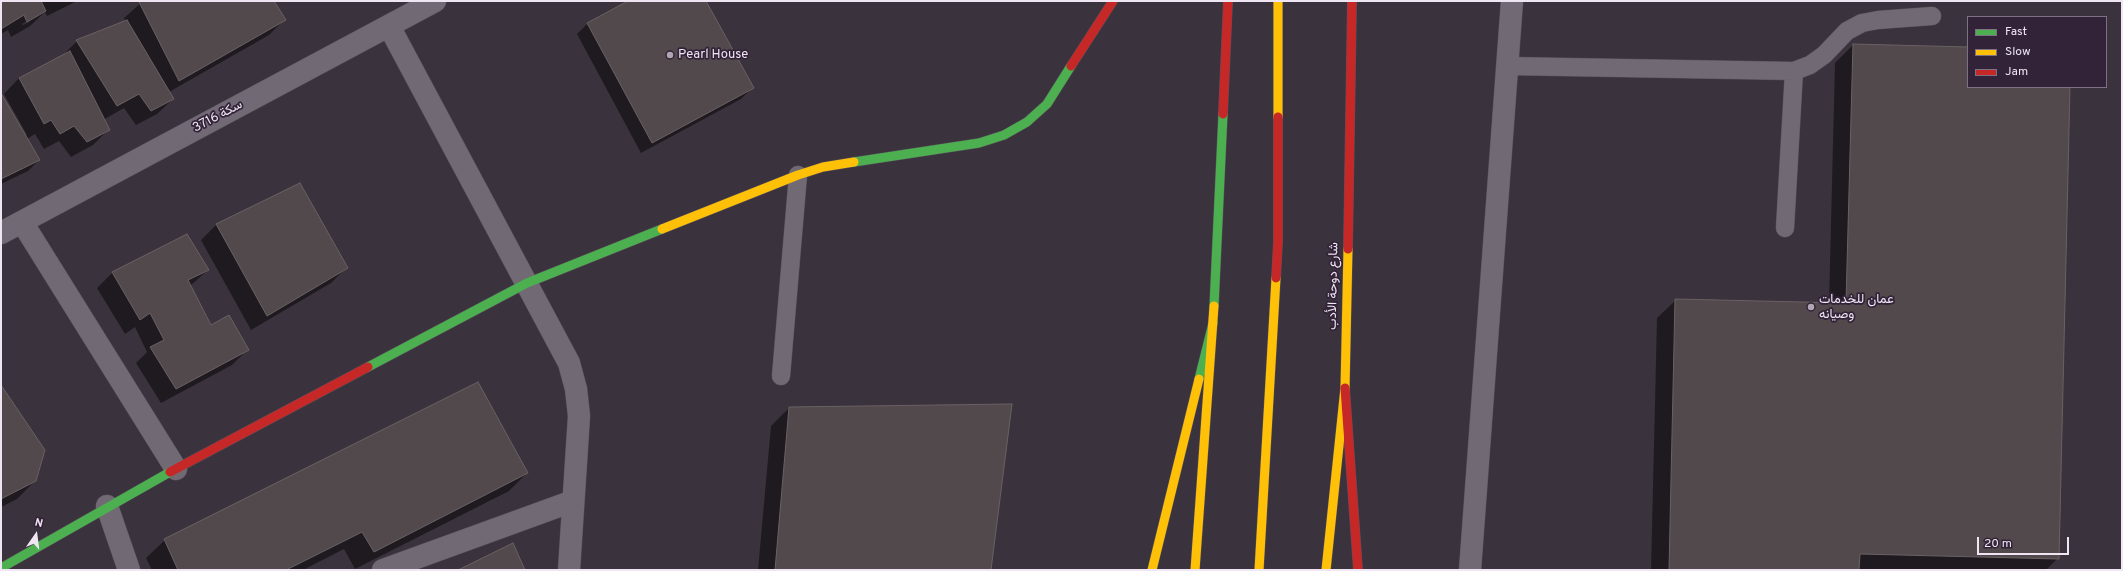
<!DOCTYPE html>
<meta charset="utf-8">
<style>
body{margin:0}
#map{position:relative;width:2123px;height:571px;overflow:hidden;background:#3a323d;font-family:Overpass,sans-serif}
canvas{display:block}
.frame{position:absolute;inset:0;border:2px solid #efe5f3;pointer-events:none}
.legend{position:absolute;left:1967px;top:16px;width:140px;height:72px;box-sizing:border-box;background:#322338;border:1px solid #7e7183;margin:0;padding:5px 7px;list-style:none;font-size:12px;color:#efe5f3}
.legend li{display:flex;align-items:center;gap:8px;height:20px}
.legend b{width:20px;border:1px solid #7e7183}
.north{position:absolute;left:16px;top:515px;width:40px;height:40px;-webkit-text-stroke:3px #322338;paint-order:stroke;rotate:14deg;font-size:11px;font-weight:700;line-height:16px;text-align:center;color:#efe5f3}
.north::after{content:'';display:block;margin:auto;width:14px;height:18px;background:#efe5f3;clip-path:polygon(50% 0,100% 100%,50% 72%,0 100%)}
.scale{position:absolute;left:1977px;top:537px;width:92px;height:18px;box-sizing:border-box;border:2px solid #efe5f3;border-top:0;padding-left:5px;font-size:12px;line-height:14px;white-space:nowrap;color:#efe5f3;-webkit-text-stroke:3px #322338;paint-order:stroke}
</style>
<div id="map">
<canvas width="2123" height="571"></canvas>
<div class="frame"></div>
<ul class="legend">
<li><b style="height:5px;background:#4caf50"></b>Fast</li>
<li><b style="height:5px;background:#ffc107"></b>Slow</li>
<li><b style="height:5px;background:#c62828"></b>Jam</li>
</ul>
<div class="north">N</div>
<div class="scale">20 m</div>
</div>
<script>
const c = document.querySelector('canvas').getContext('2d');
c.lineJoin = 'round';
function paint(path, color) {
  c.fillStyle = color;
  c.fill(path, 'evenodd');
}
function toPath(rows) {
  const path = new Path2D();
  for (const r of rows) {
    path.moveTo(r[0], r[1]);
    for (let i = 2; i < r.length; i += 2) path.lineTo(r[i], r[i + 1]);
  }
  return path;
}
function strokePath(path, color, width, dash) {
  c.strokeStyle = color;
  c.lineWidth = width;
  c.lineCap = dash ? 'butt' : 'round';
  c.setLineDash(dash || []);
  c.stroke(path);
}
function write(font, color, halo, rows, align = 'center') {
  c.font = font + ' Overpass,Vazirmatn,sans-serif';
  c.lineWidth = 3.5;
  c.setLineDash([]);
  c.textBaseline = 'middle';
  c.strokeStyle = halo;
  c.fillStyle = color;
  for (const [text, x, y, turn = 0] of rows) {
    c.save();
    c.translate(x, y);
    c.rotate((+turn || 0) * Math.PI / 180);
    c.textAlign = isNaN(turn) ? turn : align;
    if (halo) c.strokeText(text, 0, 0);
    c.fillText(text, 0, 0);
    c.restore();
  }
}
const shadow = toPath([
 [1,1,77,1,47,16,45,12,30,26,11,37,8,30,1,34],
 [29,20,29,22,23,25,22,24],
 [143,1,273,1,284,20,269,35,169,92,173,99,157,114,136,125,124,108,103,120,108,130,93,145,71,157,59,141,44,149,35,134,27,139,39,160,28,171,1,184,1,95,25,136,27,135,4,94,19,78,62,56,77,41,126,22,124,18],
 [630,1,705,1,752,88,741,99,641,153,577,34,588,23],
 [1853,45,1968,48,1968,87,2069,87,2058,558,2046,570,1651,570,1657,318,1676,300,1829,304,1835,63],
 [300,184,346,268,331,283,251,330,201,240,216,225],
 [186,235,208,270,190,286,211,326,247,350,232,365,161,403,136,363,147,352,135,327,125,334,97,288,112,273],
 [1,387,44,450,35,481,17,499,1,507],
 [789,408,990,570,758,570,771,426],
 [527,473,509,491,355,569,344,549,303,570,152,570,146,558,165,540]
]);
const building = toPath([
 [1,1,41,1,46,11,27,22,24,15,1,29,1,1],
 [141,1,274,1,286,20,179,81,139,2,141,1],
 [628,1,706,1,754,88,652,143,587,23,628,1],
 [127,20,174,99,151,111,139,94,117,106,76,40,127,20],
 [1853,44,1968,47,1968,87,2070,87,2059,559,1860,554,1859,570,1669,570,1675,299,1846,303,1853,44],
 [70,51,110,130,87,142,74,126,60,134,51,120,44,124,19,78,70,51],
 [1,93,40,160,1,179,1,93],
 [300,183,348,268,267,316,216,224,300,183],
 [187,234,209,270,188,280,211,325,229,315,249,350,176,389,150,347,164,340,150,313,140,320,112,272,187,234],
 [478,382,528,473,374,552,362,532,286,570,178,570,164,539,478,382],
 [1,385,45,450,36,481,1,499,1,385],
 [1012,404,991,570,775,570,789,407,1012,404],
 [513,543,525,570,458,570,513,543]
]);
const lane = toPath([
 [1507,66,1794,71,1810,65,1824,55,1847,31,1862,23,1878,20,1932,16],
 [1785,228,1794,71],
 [781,376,798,175]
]);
const street = toPath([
 [389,26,569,363,576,389,579,416,569,570],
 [22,222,176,469],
 [1,233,435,1],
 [107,506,129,570],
 [383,570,573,501],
 [1470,570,1512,1]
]);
const fast = toPath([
 [854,162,979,143,1004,135,1027,122,1047,104,1071,66],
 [1214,306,1223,114],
 [368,367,527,283,662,229],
 [1199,379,1213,323],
 [1,568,170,472]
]);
const slow = toPath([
 [1278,1,1278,117],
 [662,229,798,175,823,167,854,162],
 [1152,570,1199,379],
 [1195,570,1214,306],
 [1259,570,1276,278],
 [1326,570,1345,388,1348,249]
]);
const jam = toPath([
 [1071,66,1113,1],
 [1223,114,1228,1],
 [1348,249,1352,1],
 [1276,278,1278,242,1278,117],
 [1345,388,1358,570],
 [170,472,368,367]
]);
const markers = [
 [670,55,4,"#b0a6b3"],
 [1811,307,4,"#b0a6b3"]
];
const poiNames = [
 ["Pearl House",678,55],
 ["عمان للخدمات",1819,300],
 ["وصيانه",1819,315]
];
const streetNames = [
 ["سكة 3716",218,117,-28],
 ["شارع دوحة الأدب",1334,286,-89]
];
paint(shadow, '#0007');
paint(building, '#52494c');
strokePath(building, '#6a6163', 1);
strokePath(lane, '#574f59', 19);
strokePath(street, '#574f59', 23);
strokePath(fast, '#574f59', 10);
strokePath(slow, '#574f59', 10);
strokePath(jam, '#574f59', 10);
strokePath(lane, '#716a74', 18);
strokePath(street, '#716a74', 22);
strokePath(fast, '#4caf50', 9);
strokePath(slow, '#ffc107', 9);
strokePath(jam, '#c62828', 9);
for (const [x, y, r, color] of markers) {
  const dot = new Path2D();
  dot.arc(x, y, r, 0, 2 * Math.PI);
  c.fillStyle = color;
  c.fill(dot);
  strokePath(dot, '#322338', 1.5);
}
write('13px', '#efe5f3', '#322338', poiNames, 'left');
write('13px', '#efe5f3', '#322338', streetNames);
</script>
